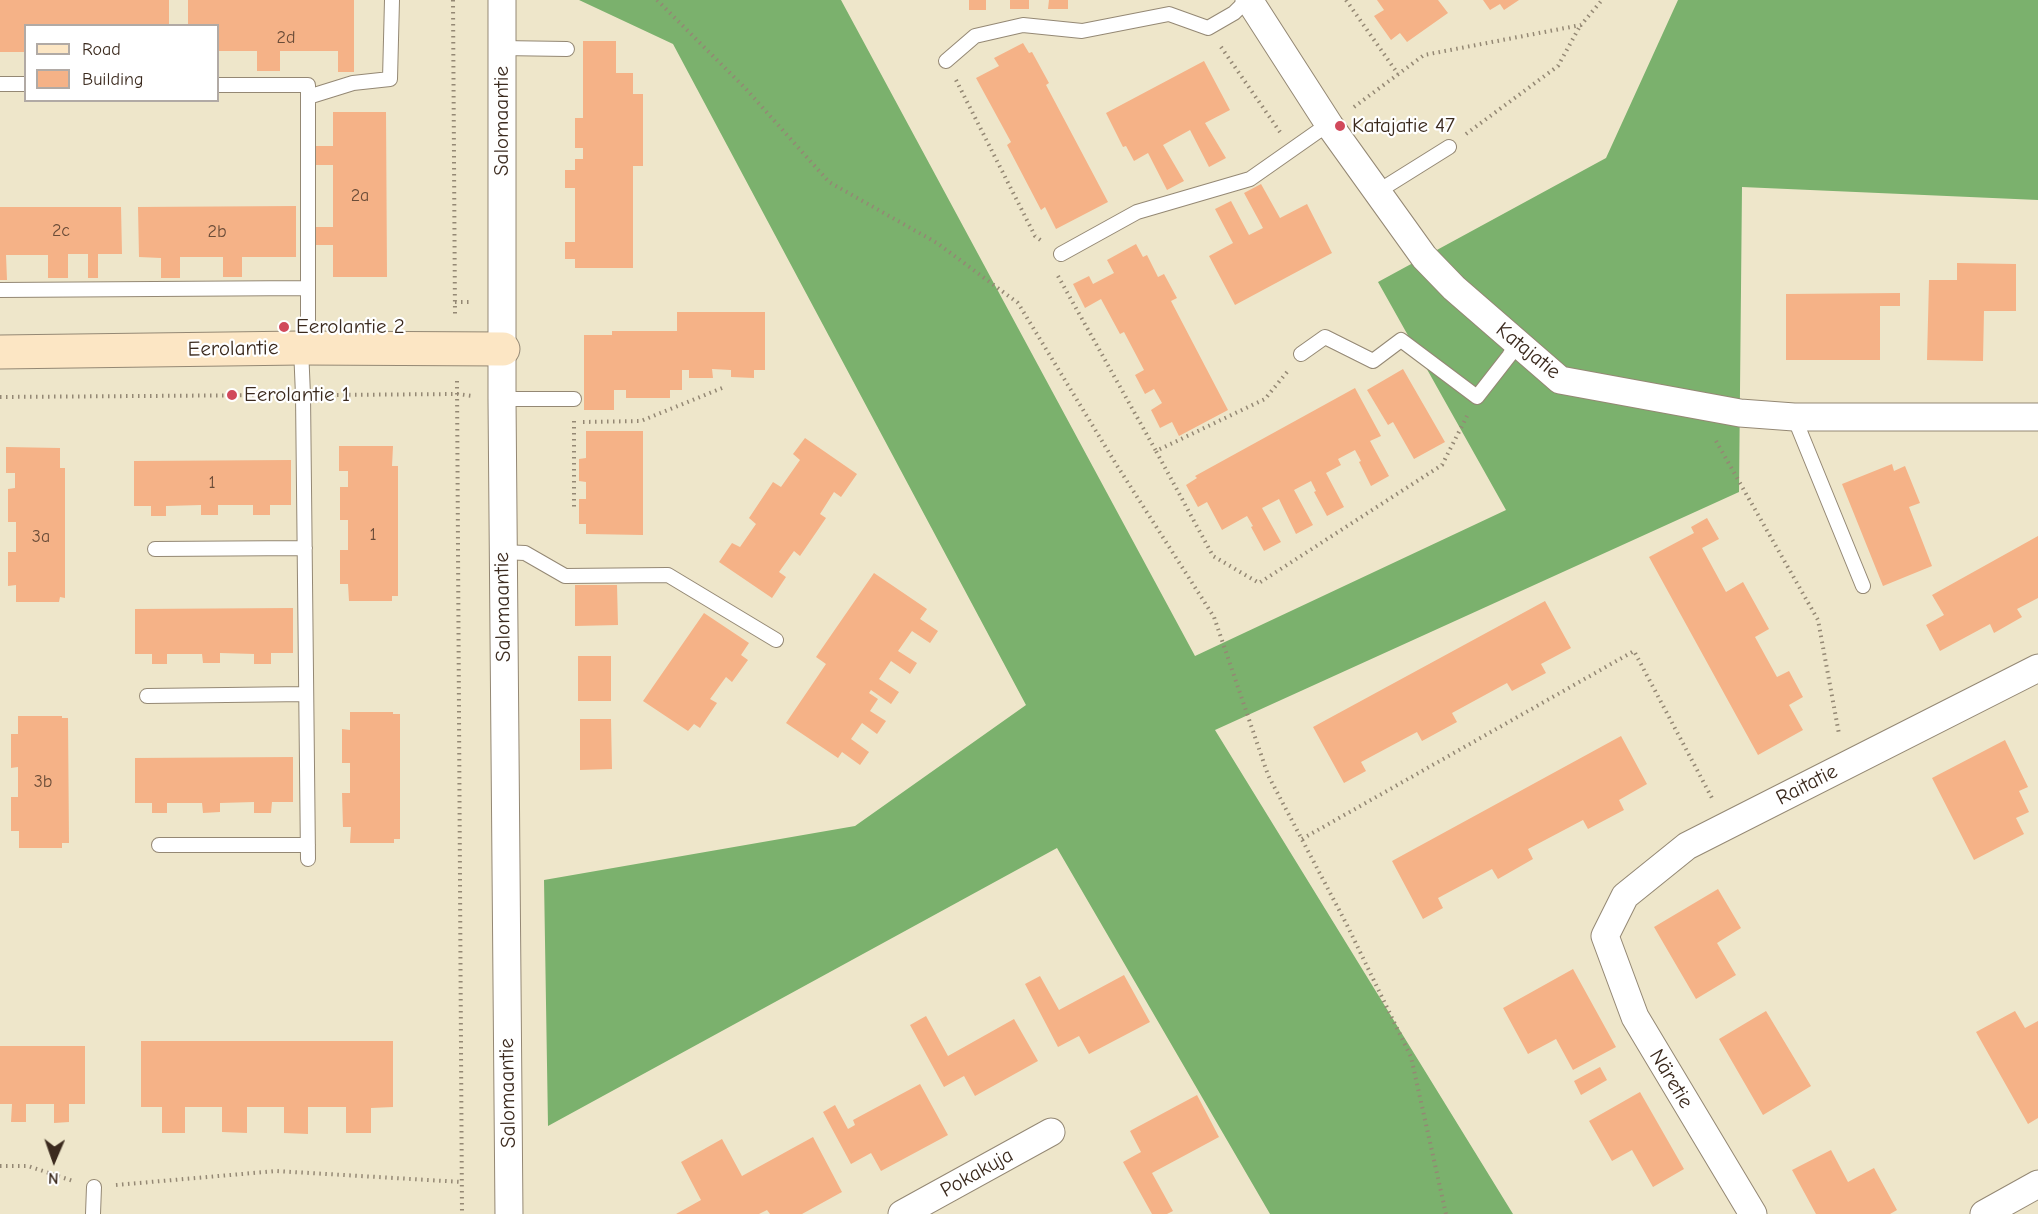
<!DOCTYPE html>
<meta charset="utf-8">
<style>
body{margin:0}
#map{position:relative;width:2038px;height:1214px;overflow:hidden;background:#eee6ca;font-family:"Comic Neue",sans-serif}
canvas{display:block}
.legend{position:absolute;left:24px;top:24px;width:195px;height:78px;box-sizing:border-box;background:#fff;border:2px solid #b1aaa5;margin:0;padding:8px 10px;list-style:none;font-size:18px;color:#3b2a1e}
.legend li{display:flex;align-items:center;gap:12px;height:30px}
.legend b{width:30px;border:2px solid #b1aaa5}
.north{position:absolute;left:24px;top:1130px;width:60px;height:60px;-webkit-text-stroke:4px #fff;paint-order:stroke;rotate:182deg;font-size:16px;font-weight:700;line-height:24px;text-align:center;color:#3b2a1e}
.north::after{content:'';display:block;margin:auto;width:21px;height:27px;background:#3b2a1e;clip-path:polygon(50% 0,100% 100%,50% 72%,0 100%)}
</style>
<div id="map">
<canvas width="2038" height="1214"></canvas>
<ul class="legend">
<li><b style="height:8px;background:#fce6c4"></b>Road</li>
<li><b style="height:16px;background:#f5b287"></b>Building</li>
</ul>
<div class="north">N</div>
</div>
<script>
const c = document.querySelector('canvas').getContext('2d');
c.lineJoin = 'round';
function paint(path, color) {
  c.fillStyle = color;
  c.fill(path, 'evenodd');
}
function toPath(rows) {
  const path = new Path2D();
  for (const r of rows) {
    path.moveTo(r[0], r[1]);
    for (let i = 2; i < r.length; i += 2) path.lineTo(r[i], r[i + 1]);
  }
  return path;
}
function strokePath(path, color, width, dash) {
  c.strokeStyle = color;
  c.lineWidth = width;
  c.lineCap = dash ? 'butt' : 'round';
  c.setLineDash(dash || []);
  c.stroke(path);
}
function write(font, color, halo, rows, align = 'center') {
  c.font = font + ' "Comic Neue",sans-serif';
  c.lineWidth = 4.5;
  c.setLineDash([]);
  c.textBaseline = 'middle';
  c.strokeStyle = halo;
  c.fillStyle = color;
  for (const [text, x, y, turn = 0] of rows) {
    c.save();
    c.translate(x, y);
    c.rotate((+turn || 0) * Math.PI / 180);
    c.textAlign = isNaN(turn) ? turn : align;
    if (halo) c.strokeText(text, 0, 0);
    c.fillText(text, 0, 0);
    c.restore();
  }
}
const forest = toPath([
 [579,0,841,0,1195,656,1506,510,1378,282,1606,158,1678,0,2038,0,2038,200,1742,187,1739,492,1215,730,1513,1214,1270,1214,1057,848,548,1126,544,880,855,826,1026,705,673,44]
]);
const building = toPath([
 [0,0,169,0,169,26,26,26,26,52,0,52],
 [188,0,354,0,354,72,338,72,338,51,280,51,280,71,257,71,257,51,218,51,218,26,188,26],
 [969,0,986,0,986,10,969,10],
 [1010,0,1029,0,1029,9,1010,9],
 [1049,0,1068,0,1068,9,1048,9],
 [1377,0,1438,0,1448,13,1407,42,1400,33,1391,40,1374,16,1384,10],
 [1483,0,1519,0,1504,10,1500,4,1490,10],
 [583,41,616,41,616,73,633,73,633,94,643,94,643,166,633,166,633,268,575,268,575,259,565,259,565,242,575,242,575,188,565,188,565,170,575,170,575,159,583,159,583,148,575,148,575,118,583,118],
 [1023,43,1029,53,1032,52,1049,83,1046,85,1108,202,1056,229,1045,207,1041,210,1007,145,1011,142,976,78,999,66,994,58],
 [1204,61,1230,110,1205,123,1226,158,1209,167,1190,130,1163,145,1184,181,1167,190,1148,153,1134,161,1126,146,1123,147,1106,113],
 [333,112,386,112,387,277,333,277,333,245,314,245,314,227,333,227,333,165,313,165,313,146,333,146],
 [1261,184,1280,218,1307,204,1332,253,1235,305,1209,256,1233,243,1215,209,1231,201,1249,235,1263,228,1244,193],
 [296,206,296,257,242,257,242,277,223,277,223,257,180,257,180,278,161,278,161,258,139,257,138,207],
 [0,207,121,207,122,254,98,254,98,278,88,278,88,254,68,254,68,278,48,278,48,255,6,255,7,280,0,280],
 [1136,244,1143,257,1147,255,1158,277,1164,274,1177,298,1171,301,1228,410,1179,436,1172,422,1160,428,1151,410,1162,403,1154,389,1145,394,1135,375,1144,370,1124,332,1120,334,1101,299,1085,308,1073,284,1089,276,1093,284,1114,273,1107,260],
 [1957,263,2016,264,2016,311,1984,311,1983,361,1927,360,1929,280,1957,280],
 [1900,293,1900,306,1880,306,1880,360,1786,360,1786,294],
 [677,312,765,312,765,370,754,370,754,378,731,377,731,370,712,369,713,378,689,378,689,370,682,370,682,390,670,390,670,398,626,398,626,390,614,390,614,410,584,410,584,335,612,335,612,331,677,331],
 [1403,369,1445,442,1414,459,1393,422,1388,425,1367,390],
 [1355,388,1381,436,1370,441,1389,476,1371,486,1359,462,1361,461,1355,450,1338,459,1341,465,1326,473,1344,507,1327,516,1314,492,1316,491,1311,481,1294,490,1313,525,1296,534,1279,499,1262,508,1281,542,1264,551,1251,527,1253,526,1247,516,1222,530,1207,502,1198,507,1186,485,1197,478,1195,476],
 [586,431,643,431,643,535,586,534,586,524,579,524,579,499,586,499,586,482,579,481,579,459,586,458],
 [805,438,857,474,841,497,834,492,820,514,826,518,800,556,794,551,779,572,786,577,772,598,719,562,732,543,740,547,756,524,749,518,773,482,781,487,800,460,793,454],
 [339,446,393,446,392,466,398,466,398,596,392,596,392,601,349,601,348,584,340,584,340,550,348,550,348,520,340,520,340,487,348,487,348,471,339,471],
 [6,447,60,448,60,468,65,468,65,598,60,597,59,602,16,602,16,585,8,586,8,552,16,552,16,522,8,522,8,489,15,488,15,473,6,473],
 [291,460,291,505,270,505,270,515,253,515,253,505,218,505,218,515,201,515,201,505,166,506,166,516,151,516,151,506,134,506,134,461],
 [1892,464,1894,471,1905,466,1920,503,1909,507,1932,566,1883,586,1842,484],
 [1707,518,1719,539,1702,548,1726,592,1743,582,1769,629,1755,637,1777,677,1789,671,1803,697,1789,705,1803,730,1758,755,1649,557,1694,533,1691,527],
 [2038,536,2038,598,2017,609,2022,617,1994,633,1990,624,1940,651,1926,625,1944,615,1932,595],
 [874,573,927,609,920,619,938,631,930,643,912,631,898,651,917,663,910,674,891,661,879,679,899,692,891,704,871,690,869,693,878,699,870,711,886,721,877,734,862,723,851,739,869,752,860,765,842,752,838,758,786,723,826,664,816,657],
 [575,585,617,585,618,625,575,626],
 [1545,601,1571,648,1541,664,1546,673,1512,691,1507,683,1452,713,1457,722,1422,741,1417,732,1361,762,1366,771,1344,783,1313,727],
 [293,608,293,653,271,653,271,664,254,664,254,654,220,653,220,663,203,663,202,654,167,654,167,664,152,664,152,654,135,654,135,609],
 [704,613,749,643,741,655,748,660,732,682,726,677,710,699,717,703,700,728,694,724,688,731,643,701],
 [578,656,611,656,611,701,578,701],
 [350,712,393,712,393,714,400,714,400,839,394,839,394,843,350,843,351,827,343,827,342,793,350,793,350,763,342,763,342,729,350,730],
 [18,716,62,716,62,718,68,718,69,843,62,843,62,848,19,848,19,831,11,831,11,797,18,797,18,767,11,768,11,734,18,734],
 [580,719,611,719,612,769,580,770],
 [1621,736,1647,784,1619,800,1624,810,1588,829,1583,820,1528,849,1533,859,1498,879,1492,869,1438,898,1443,908,1423,919,1392,861],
 [2005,740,2028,787,2019,791,2029,812,2016,818,2024,834,1974,860,1932,778],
 [293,757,293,802,272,802,271,813,254,813,254,802,220,803,220,812,203,813,202,803,167,803,167,813,152,813,152,803,135,803,135,758],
 [1718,889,1741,928,1717,943,1736,975,1696,999,1654,927],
 [1573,969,1616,1047,1573,1070,1556,1039,1528,1054,1503,1008],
 [1124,975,1150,1022,1089,1054,1079,1036,1058,1047,1025,984,1040,976,1059,1010],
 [1766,1011,1811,1086,1763,1115,1719,1039],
 [2015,1011,2025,1028,2038,1021,2038,1118,2028,1124,1976,1032],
 [926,1016,948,1056,1014,1019,1038,1061,975,1096,964,1076,944,1087,910,1025],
 [141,1041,393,1041,393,1107,371,1108,371,1133,346,1133,346,1107,308,1107,308,1134,284,1133,284,1107,247,1107,247,1133,222,1132,222,1107,185,1107,185,1133,162,1133,162,1107,141,1107],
 [0,1046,85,1046,85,1104,69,1104,69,1122,54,1123,54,1104,26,1104,26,1122,11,1122,12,1104,0,1104],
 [1600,1067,1607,1080,1581,1095,1574,1081],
 [920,1084,948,1135,881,1171,871,1153,851,1164,823,1112,835,1105,848,1129,855,1125,853,1120],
 [1640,1092,1684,1169,1653,1187,1632,1150,1612,1161,1589,1121],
 [1197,1095,1219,1137,1152,1173,1173,1211,1167,1214,1152,1214,1123,1162,1141,1152,1130,1131],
 [813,1137,842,1192,802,1214,770,1214,767,1210,759,1214,676,1214,701,1200,681,1162,722,1139,742,1176],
 [1831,1150,1848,1182,1874,1168,1897,1210,1890,1214,1816,1214,1792,1170]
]);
const path = toPath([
 [453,0,455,316],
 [657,0,746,89,829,182,937,243,1018,303,1116,464,1214,617,1268,775,1347,925,1411,1057,1446,1214],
 [1346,0,1398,74],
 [1221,47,1280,132],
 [956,80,1035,236,1043,242],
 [1354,107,1424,55,1581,25,1602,0],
 [1466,134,1558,66,1580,26],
 [1058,276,1156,451],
 [455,302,472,302],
 [1287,372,1265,399,1156,451,1213,556,1259,583,1442,465,1467,416],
 [457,381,462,1214],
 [325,395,458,394,473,396],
 [0,397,281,395],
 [574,421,574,511],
 [583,422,641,421,722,388],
 [1716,441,1818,620,1839,734],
 [1302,839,1634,651,1713,800],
 [0,1166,28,1166,73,1181],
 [116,1185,276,1171,462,1182]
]);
const lane = toPath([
 [501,48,567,49],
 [946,61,975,36,1023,25,1082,31,1169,14,1208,28,1234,13,1247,0],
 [0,84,26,84],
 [308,97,353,83,390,79,392,0],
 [1377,192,1449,147],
 [1061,254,1137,212,1250,179,1317,132,1330,126],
 [0,290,308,288,308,85,218,85],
 [301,348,303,395,308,859],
 [308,348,308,288],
 [1301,354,1325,337,1373,361,1401,340,1477,397,1509,356,1517,343],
 [502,399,574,399],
 [1794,417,1863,586],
 [155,549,305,548],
 [503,552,525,553,565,576,668,575,776,640],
 [147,696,306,694],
 [159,845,308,845],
 [93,1214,94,1187]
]);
const street = toPath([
 [502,0,502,399,509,1214],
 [1249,0,1330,126,1424,257,1454,288,1560,380,1740,413,1794,417,2038,417],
 [902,1214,1051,1132],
 [1753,1214,1635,1017,1605,936,1625,896,1687,846,2038,668],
 [1984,1214,2038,1184]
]);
const secondary = toPath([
 [0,352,301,348,503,349]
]);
const markers = [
 [1340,126,6,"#d1495b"],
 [284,327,6,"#d1495b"],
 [232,395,6,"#d1495b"]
];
const numberNames = [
 ["2d",286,38],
 ["2a",360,196],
 ["2c",61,231],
 ["2b",217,232],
 ["1",212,483],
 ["1",373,535],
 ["3a",41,537],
 ["3b",43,782]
];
const streetNames = [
 ["Salomaantie",502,121,-90],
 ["Eerolantie",233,349,-1],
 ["Katajatie",1528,351,39],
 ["Salomaantie",503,607,-91],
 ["Raitatie",1807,785,-27],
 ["Näretie",1671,1079,59],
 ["Salomaantie",508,1093,-91],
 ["Pokakuja",977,1173,-29]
];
const poiNames = [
 ["Katajatie 47",1352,126],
 ["Eerolantie 2",296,327],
 ["Eerolantie 1",244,395]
];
paint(forest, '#7bb16d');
paint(building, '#f5b287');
strokePath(lane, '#948874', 16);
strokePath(street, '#948874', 29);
strokePath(secondary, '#948874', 35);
strokePath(path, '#948874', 4, [1.5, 4.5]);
strokePath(lane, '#fff', 14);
strokePath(street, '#fff', 27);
strokePath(secondary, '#fce6c4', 33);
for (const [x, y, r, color] of markers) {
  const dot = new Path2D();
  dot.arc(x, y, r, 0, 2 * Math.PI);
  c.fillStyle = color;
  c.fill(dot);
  strokePath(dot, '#fff', 2);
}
write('18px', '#6a4c38', null, numberNames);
write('21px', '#3b2a1e', '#fff', streetNames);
write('21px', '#3b2a1e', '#fff', poiNames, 'left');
</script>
